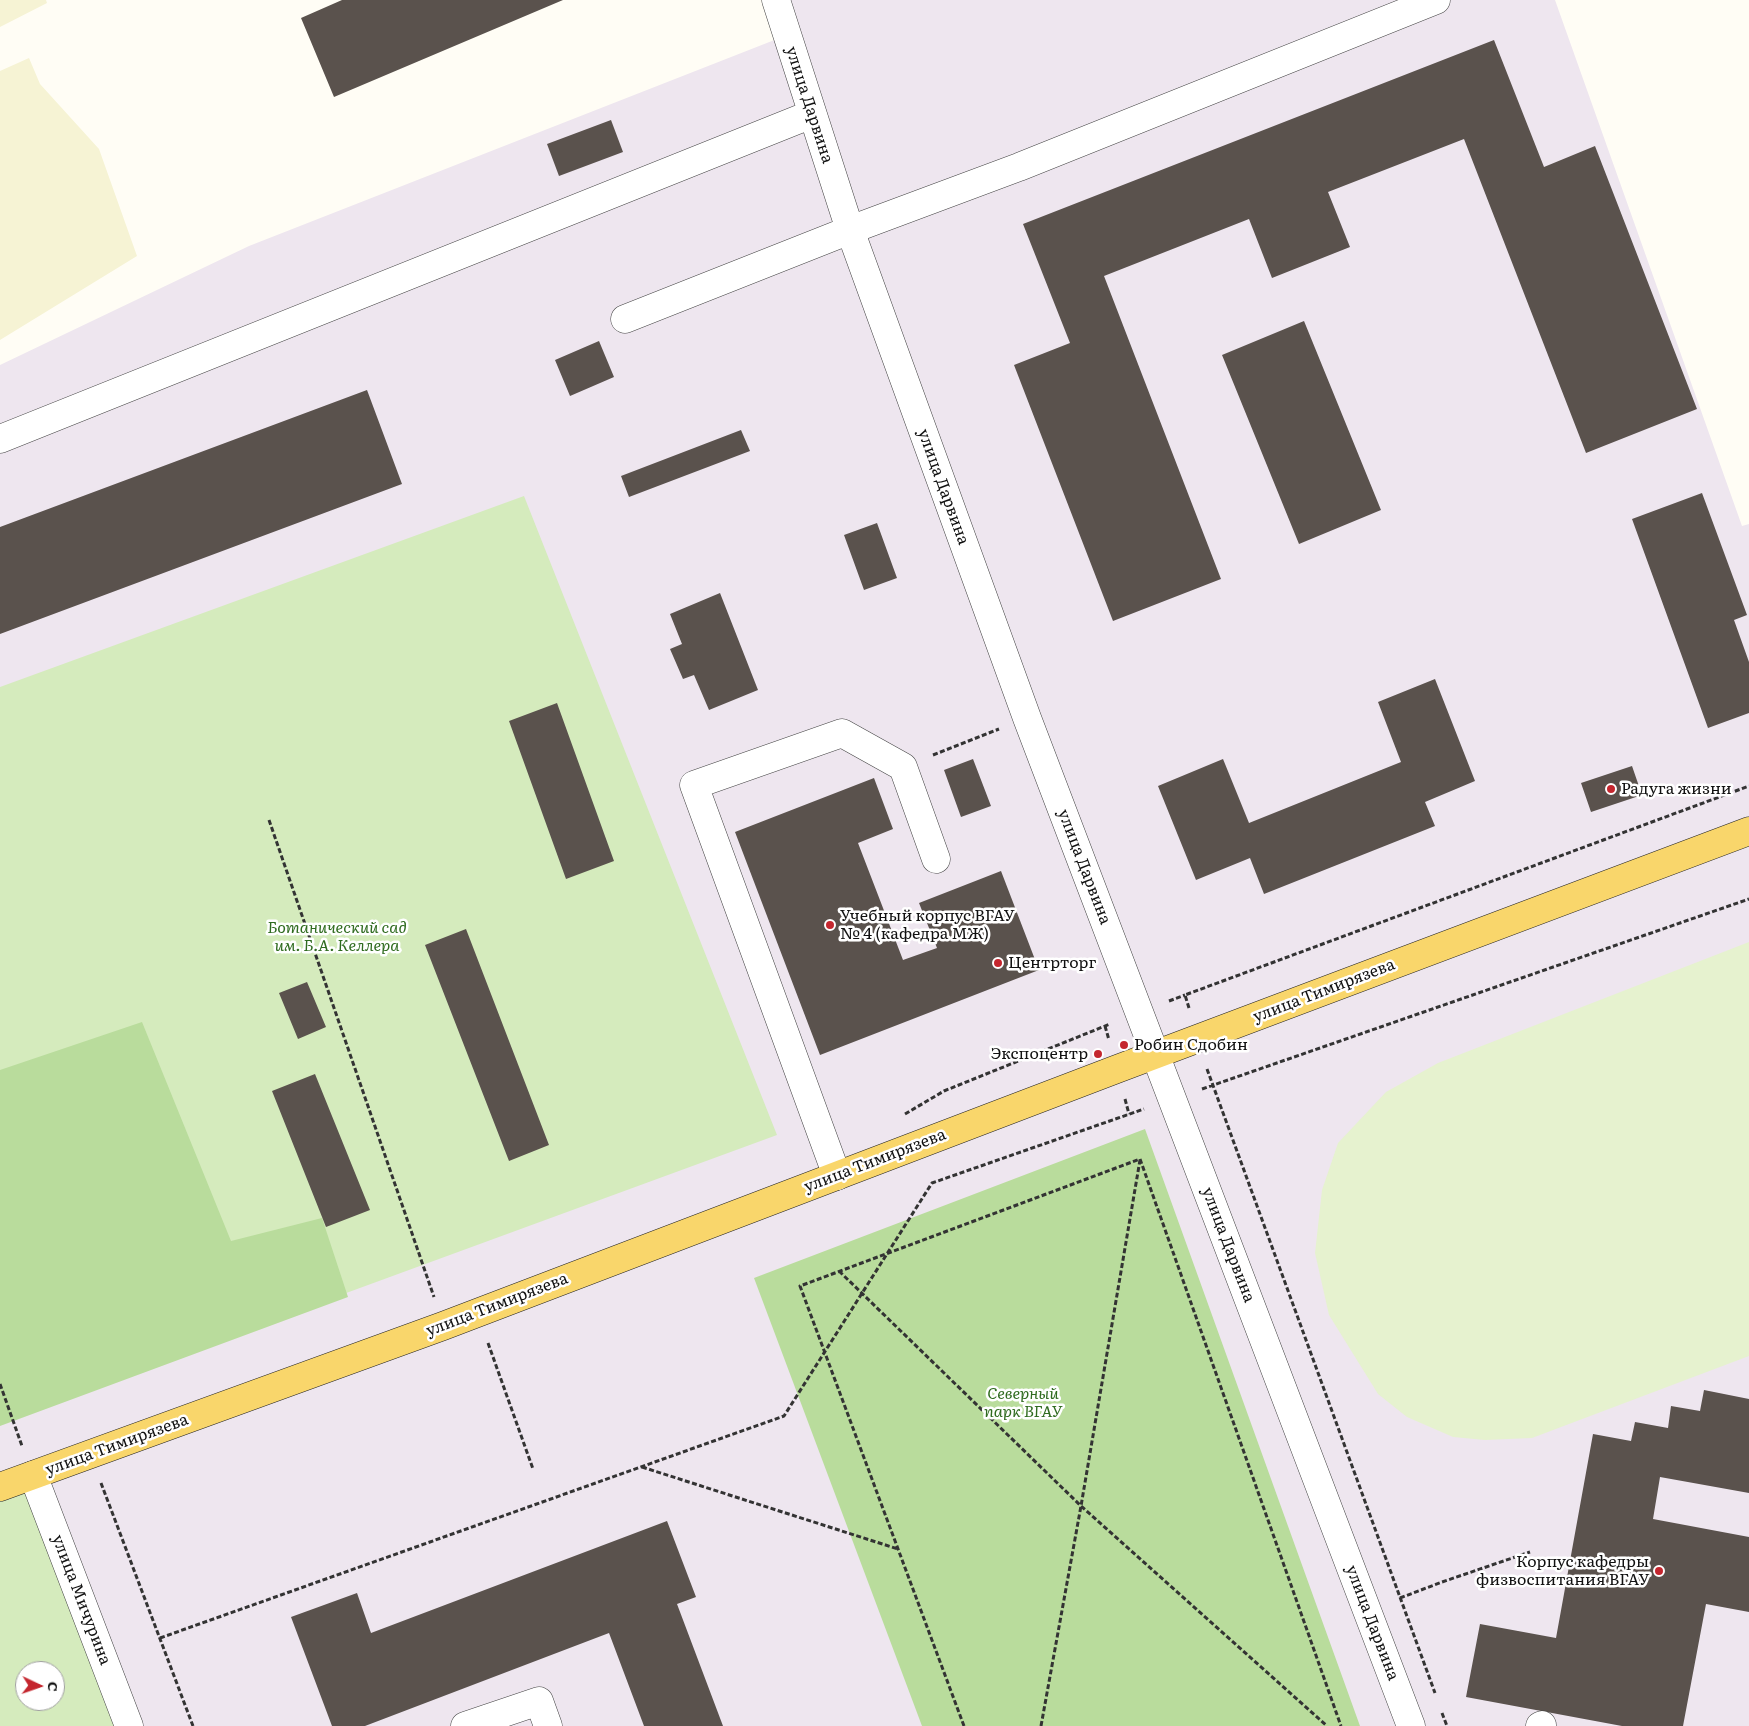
<!DOCTYPE html>
<meta charset="utf-8">
<style>
body{margin:0}
#map{position:relative;width:1749px;height:1726px;overflow:hidden;background:#fffdf5;font-family:Literata,serif}
canvas{display:block}
.north{position:absolute;left:15px;top:1661px;width:50px;height:50px;box-sizing:border-box;background:#fff;border:1px solid #a0a0a0;border-radius:50%;rotate:93deg;font-size:14px;font-weight:700;line-height:20px;text-align:center;color:#111}
.north::after{content:'';display:block;margin:auto;width:18px;height:22px;background:#c4262e;clip-path:polygon(50% 0,100% 100%,50% 72%,0 100%)}
</style>
<div id="map">
<canvas width="1749" height="1726"></canvas>
<div class="north">С</div>
</div>
<script>
const c = document.querySelector('canvas').getContext('2d');
c.lineJoin = 'round';
function paint(path, color) {
  c.fillStyle = color;
  c.fill(path, 'evenodd');
}
function toPath(rows) {
  const path = new Path2D();
  for (const r of rows) {
    path.moveTo(r[0], r[1]);
    for (let i = 2; i < r.length; i += 2) path.lineTo(r[i], r[i + 1]);
  }
  return path;
}
function strokePath(path, color, width, dash) {
  c.strokeStyle = color;
  c.lineWidth = width;
  c.lineCap = dash ? 'butt' : 'round';
  c.setLineDash(dash || []);
  c.stroke(path);
}
function write(font, color, halo, rows, align = 'center') {
  c.font = font + ' Literata,serif';
  c.lineWidth = 5;
  c.setLineDash([]);
  c.textBaseline = 'middle';
  c.strokeStyle = halo;
  c.fillStyle = color;
  for (const [text, x, y, turn = 0] of rows) {
    c.save();
    c.translate(x, y);
    c.rotate((+turn || 0) * Math.PI / 180);
    c.textAlign = isNaN(turn) ? turn : align;
    if (halo) c.strokeText(text, 0, 0);
    c.fillText(text, 0, 0);
    c.restore();
  }
}
const industrial = toPath([
 [765,0,1555,0,1742,526,1749,524,1749,1726,0,1726,0,365,249,246,777,39],
 [25,1671,55,1671,55,1701,25,1701]
]);
const farmland = toPath([
 [0,0,46,0,47,3,0,27],
 [29,58,40,84,99,149,137,256,0,340,0,71]
]);
const green = toPath([
 [524,496,777,1135,0,1420,0,687],
 [26,1489,116,1726,0,1726,0,1498],
 [25,1671,55,1671,55,1701,25,1701]
]);
const forest = toPath([
 [142,1022,231,1241,322,1218,348,1297,0,1426,0,1070],
 [1145,1129,1360,1726,922,1726,754,1278]
]);
const pitch = toPath([
 [1749,942,1749,1356,1532,1438,1485,1440,1453,1437,1407,1417,1378,1394,1329,1315,1315,1253,1322,1190,1338,1143,1386,1092,1438,1063]
]);
const building = toPath([
 [342,0,563,0,334,97,301,18],
 [1494,40,1544,167,1595,146,1697,409,1586,453,1464,139,1328,192,1350,247,1272,278,1249,219,1104,276,1221,579,1113,621,1014,365,1070,343,1023,224],
 [611,120,623,152,559,176,547,144],
 [1304,321,1381,510,1299,544,1222,355],
 [599,341,614,377,570,396,555,360],
 [367,390,402,484,0,634,0,527],
 [741,430,750,451,629,497,621,476],
 [1702,493,1747,615,1734,620,1749,662,1749,713,1708,728,1632,519],
 [877,523,897,578,864,590,844,535],
 [720,593,758,690,709,710,694,675,683,679,670,649,682,644,670,614],
 [1435,679,1475,781,1425,802,1435,826,1264,894,1250,858,1196,880,1158,786,1223,759,1249,823,1401,762,1378,702],
 [557,703,614,861,566,879,509,721],
 [973,759,991,806,961,817,944,770],
 [1632,766,1642,795,1591,812,1581,783],
 [874,778,893,829,858,843,903,960,937,948,919,903,1001,871,1039,970,820,1055,735,832],
 [466,929,549,1145,509,1161,425,945],
 [307,982,326,1027,298,1039,279,993],
 [315,1074,370,1210,326,1227,272,1091],
 [1704,1390,1749,1399,1749,1493,1660,1477,1653,1519,1749,1537,1749,1612,1706,1604,1683,1726,1622,1726,1466,1697,1480,1624,1556,1638,1593,1434,1631,1441,1635,1422,1668,1428,1671,1406,1700,1411],
 [667,1521,696,1597,677,1604,723,1726,644,1726,609,1633,365,1726,332,1726,291,1617,357,1593,371,1633]
]);
const path = toPath([
 [933,755,999,729],
 [269,820,434,1297],
 [1169,1001,1185,995],
 [1189,1008,1185,995,1749,786],
 [1105,1026,1109,1040],
 [1207,1069,1435,1693],
 [1202,1089,1749,899],
 [1125,1099,1129,1114],
 [905,1114,944,1091,1110,1024],
 [1140,1159,1341,1726],
 [839,1271,1081,1506,1327,1726],
 [488,1343,533,1469],
 [0,1384,22,1446],
 [642,1467,898,1549],
 [101,1483,193,1726],
 [1400,1598,1442,1582,1530,1552],
 [160,1638,784,1416,932,1183,1144,1109],
 [1442,1713,1447,1726],
 [964,1726,800,1286,1140,1159],
 [1041,1726,1081,1506,1140,1160]
]);
const minor = toPath([
 [776,0,850,230,1027,718,1411,1726],
 [625,319,850,230,1019,167,1436,0],
 [0,439,812,114],
 [837,1176,694,785,842,733,903,767,936,859],
 [33,1475,129,1726],
 [465,1726,539,1701,548,1726],
 [1540,1726,1542,1725]
]);
const major = toPath([
 [0,1487,443,1326,1117,1069,1749,831]
]);
const markers = [
 [1611,789,5,"#c4262e"],
 [830,925,5,"#c4262e"],
 [998,963,5,"#c4262e"],
 [1124,1045,5,"#c4262e"],
 [1098,1054,5,"#c4262e"],
 [1659,1571,5,"#c4262e"]
];
const streetNames = [
 ["улица Дарвина",809,105,72],
 ["улица Дарвина",943,487,70],
 ["улица Дарвина",1084,867,69],
 ["улица Тимирязева",1324,991,-21],
 ["улица Тимирязева",875,1161,-21],
 ["улица Дарвина",1228,1245,69],
 ["улица Тимирязева",497,1305,-21],
 ["улица Тимирязева",117,1445,-20],
 ["улица Мичурина",81,1600,69],
 ["улица Дарвина",1372,1623,69]
];
const poiNames = [
 ["Радуга жизни",1621,789],
 ["Учебный корпус ВГАУ",840,916],
 ["№ 4 (кафедра МЖ)",840,934],
 ["Центрторг",1008,963],
 ["Робин Сдобин",1134,1045],
 ["Экспоцентр",1088,1054,"right"],
 ["Корпус кафедры",1649,1562,"right"],
 ["физвоспитания ВГАУ",1649,1580,"right"]
];
const parkNames = [
 ["Ботанический сад",337,928],
 ["им. Б.А. Келлера",337,946],
 ["Северный",1023,1394],
 ["парк ВГАУ",1023,1412]
];
paint(industrial, '#eee6ef');
paint(farmland, '#f6f3d4');
paint(green, '#d5ebbd');
paint(forest, '#b9dc9c');
paint(pitch, '#e6f2cf');
paint(building, '#5a524d');
strokePath(minor, '#444', 29);
strokePath(major, '#222', 29);
strokePath(path, '#333', 3, [5, 2.5]);
strokePath(minor, '#fff', 28);
strokePath(major, '#f9d66b', 28);
for (const [x, y, r, color] of markers) {
  const dot = new Path2D();
  dot.arc(x, y, r, 0, 2 * Math.PI);
  c.fillStyle = color;
  c.fill(dot);
  strokePath(dot, '#fff', 2);
}
write('16px', '#111', '#fff', streetNames);
write('16px', '#111', '#fff', poiNames, 'left');
write('italic 16px', '#2f6b1f', '#fff', parkNames);
</script>
